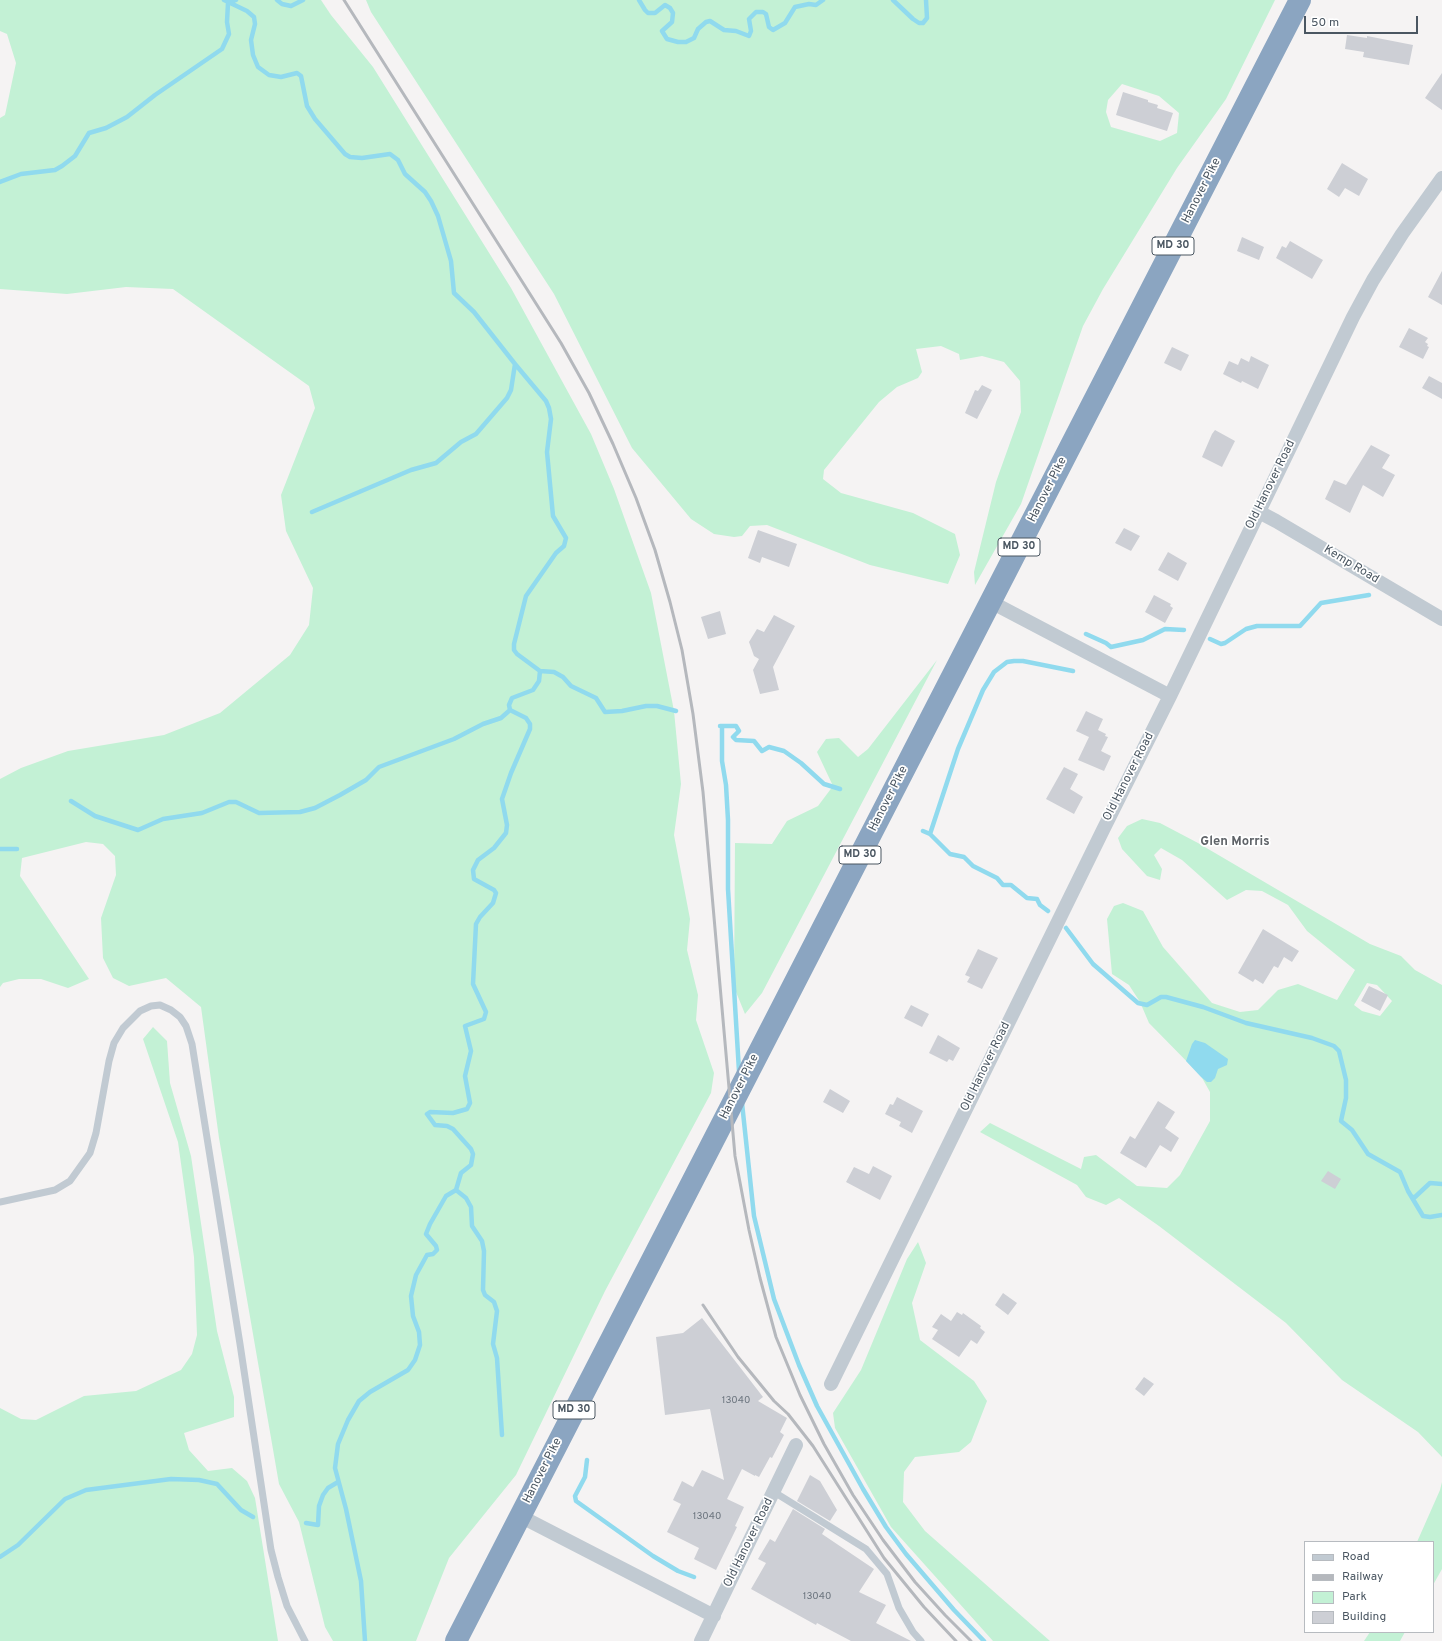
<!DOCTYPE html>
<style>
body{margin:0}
#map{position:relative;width:1442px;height:1641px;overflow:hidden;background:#f5f3f3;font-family:Overpass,sans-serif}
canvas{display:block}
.legend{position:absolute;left:1304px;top:1541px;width:130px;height:92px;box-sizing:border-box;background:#fff;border:1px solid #b7bbc0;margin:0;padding:5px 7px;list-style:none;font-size:12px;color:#4a5661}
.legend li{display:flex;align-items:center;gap:8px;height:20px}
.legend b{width:20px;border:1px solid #b7bbc0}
.scale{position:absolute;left:1304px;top:16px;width:114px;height:18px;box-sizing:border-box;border:2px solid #4a5661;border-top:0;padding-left:5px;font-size:12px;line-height:14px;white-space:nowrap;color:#4a5661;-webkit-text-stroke:3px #fff;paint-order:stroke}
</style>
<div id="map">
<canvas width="1442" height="1641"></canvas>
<ul class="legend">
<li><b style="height:5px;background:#c1cad2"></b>Road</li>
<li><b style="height:5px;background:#b5b8bd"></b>Railway</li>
<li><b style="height:11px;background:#c3f1d5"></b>Park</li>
<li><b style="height:11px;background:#cdcfd5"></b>Building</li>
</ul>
<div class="scale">50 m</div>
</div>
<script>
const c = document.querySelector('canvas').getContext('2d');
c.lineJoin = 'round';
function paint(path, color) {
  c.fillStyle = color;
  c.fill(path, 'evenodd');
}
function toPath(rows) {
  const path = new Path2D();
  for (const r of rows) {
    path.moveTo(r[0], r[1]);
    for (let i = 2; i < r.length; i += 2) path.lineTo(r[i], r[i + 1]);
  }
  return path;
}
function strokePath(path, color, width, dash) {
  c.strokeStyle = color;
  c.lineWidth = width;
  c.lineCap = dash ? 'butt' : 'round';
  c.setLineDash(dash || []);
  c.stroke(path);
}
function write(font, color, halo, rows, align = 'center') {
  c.font = font + ' Overpass,sans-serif';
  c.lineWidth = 3.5;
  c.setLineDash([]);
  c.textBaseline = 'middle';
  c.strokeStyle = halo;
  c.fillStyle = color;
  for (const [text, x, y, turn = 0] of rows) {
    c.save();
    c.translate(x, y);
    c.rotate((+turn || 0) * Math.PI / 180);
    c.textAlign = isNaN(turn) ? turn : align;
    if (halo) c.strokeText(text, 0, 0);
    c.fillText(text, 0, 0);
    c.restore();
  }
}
const green = toPath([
 [0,0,321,0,331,15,373,67,511,288,591,434,614,489,651,593,674,711,681,784,674,835,690,919,687,950,698,995,696,1020,714,1073,711,1093,605,1291,516,1475,449,1558,416,1641,333,1641,325,1627,299,1522,279,1484,219,1138,201,1007,166,978,129,986,113,978,103,958,101,918,116,875,115,856,103,844,86,842,22,858,20,876,89,979,68,988,41,979,19,979,3,983,0,987,0,779,21,768,68,751,164,735,220,713,290,655,309,625,313,588,286,531,281,495,315,408,309,386,173,289,126,287,67,294,0,289,0,118,5,115,16,63,7,34,0,31],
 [366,0,1275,0,1226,99,1177,168,1103,289,1083,326,1021,504,975,585,974,572,996,482,1021,412,1020,381,1004,362,982,356,960,360,959,354,941,346,916,349,922,372,918,378,897,387,879,402,824,470,823,479,841,493,913,513,955,534,960,555,948,584,870,565,767,525,750,526,742,536,734,537,714,534,691,519,632,448,554,294,371,12],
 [1122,84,1159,96,1179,113,1177,133,1160,141,1111,127,1106,112,1108,100],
 [937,660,762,993,745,1014,734,987,735,843,772,844,787,821,818,806,833,786,817,752,826,739,839,738,858,757,868,749],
 [1142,819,1160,823,1198,843,1370,944,1401,956,1415,970,1442,985,1442,1457,1418,1432,1342,1380,1286,1323,1159,1226,1119,1198,1106,1205,1086,1197,1077,1185,980,1132,990,1123,1081,1169,1084,1157,1096,1155,1137,1186,1167,1188,1180,1175,1210,1121,1210,1092,1201,1076,1149,1023,1140,1002,1129,985,1112,974,1107,919,1114,906,1123,903,1143,911,1163,947,1212,1003,1240,1012,1258,1010,1278,990,1298,984,1337,1000,1355,970,1307,931,1288,905,1262,891,1246,890,1227,900,1182,860,1161,848,1154,855,1162,869,1160,880,1147,876,1122,849,1118,838,1127,826],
 [1367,983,1377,985,1392,1001,1380,1016,1362,1011,1354,1005],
 [153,1027,167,1041,170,1083,191,1156,217,1331,234,1397,234,1417,184,1433,189,1450,208,1471,232,1468,247,1481,255,1498,278,1641,0,1641,0,1408,21,1419,36,1420,84,1396,136,1391,181,1370,192,1354,197,1335,194,1257,178,1142,143,1039],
 [918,1242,926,1263,912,1303,920,1340,974,1381,987,1401,971,1442,959,1452,915,1457,904,1472,903,1502,925,1531,1050,1641,993,1641,891,1527,835,1428,833,1413,861,1370,907,1259],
 [1442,1482,1442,1569,1433,1585,1433,1542,1417,1542,1440,1490],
 [1370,1632,1405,1632,1400,1641,1364,1641]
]);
const water = toPath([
 [1195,1040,1205,1043,1228,1059,1227,1065,1218,1069,1215,1078,1211,1082,1207,1082,1201,1077,1186,1061,1192,1044]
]);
const stream = toPath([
 [224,0,247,11,254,17,255,24,251,40,253,55,258,67,269,75,281,77,297,73,301,76,307,106,315,119,345,154,350,157,362,158,390,154,398,160,405,174,425,192,431,201,438,216,451,261,454,293,474,312,515,364,546,401,549,408,551,419,547,452,553,516,566,538,564,546,556,553,526,596,514,644,514,650,517,654,540,671],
 [277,0,282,4,291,6,303,0],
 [639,0,645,10,648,13,655,13,665,5,670,8,673,13,672,22,662,31,667,39,678,42,686,42,694,38,698,29,706,22,710,21,724,30,736,31,749,36,751,31,749,19,756,12,763,12,766,14,769,27,773,30,785,23,795,7,809,4,816,5,823,0],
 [893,0,913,19,919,23,923,23,927,18,926,0],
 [228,3,236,0],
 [0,182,21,174,55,170,62,166,75,156,89,133,106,128,127,117,155,95,222,49,229,34,227,22,228,3],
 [312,512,411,470,436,463,461,442,476,434,507,398,511,390,515,364],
 [1086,634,1106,643,1111,647,1143,640,1165,629,1184,630],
 [1210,639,1221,644,1225,643,1246,629,1257,626,1300,626,1321,603,1369,595],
 [540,671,554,672,563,677,571,686,596,698,605,712,622,711,646,706,657,706,676,711],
 [510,710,509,705,512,698,533,690,539,681,540,671],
 [720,726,736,726,739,731,733,737,736,740,754,741,762,751,769,747,784,751,801,763,824,784,840,789],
 [722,726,722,761,726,785,728,820,728,889,739,1071],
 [71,801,95,816,138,830,163,819,202,813,229,802,236,802,259,813,300,812,315,808,340,795,366,780,379,767,454,739,483,724,501,718,510,710],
 [923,831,930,834,950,854,964,857,973,866,997,878,1003,885,1011,885,1027,898,1037,899,1040,905,1048,911],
 [930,834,958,749,983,690,994,672,1007,662,1014,661,1023,661,1073,671],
 [0,849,17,849],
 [1066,928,1093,964,1138,1003,1147,1005,1161,997,1166,997,1203,1007,1246,1023,1312,1038,1334,1046,1339,1051,1346,1080,1346,1098,1341,1121,1352,1130,1368,1154,1400,1172,1408,1191,1423,1216,1430,1217,1442,1215],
 [742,1103,754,1216,774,1299,799,1365,817,1406,863,1489,886,1527,906,1554,954,1610,984,1641],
 [456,1190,466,1198,471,1207,472,1226,482,1241,484,1251,483,1290,485,1295,494,1302,497,1311,493,1344,497,1358,502,1435],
 [1413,1197,1415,1197,1430,1183,1442,1184],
 [587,1460,585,1477,575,1496,576,1501,653,1556,678,1571,694,1577],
 [306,1523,318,1525,319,1506,323,1495,328,1488,338,1482],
 [0,1557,18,1545,65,1499,86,1490,171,1479,199,1480,217,1484,241,1510,253,1517],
 [365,1641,361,1581,346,1509,335,1468,338,1444,348,1420,359,1401,370,1392,408,1370,415,1360,420,1345,419,1332,413,1316,411,1296,416,1275,427,1255,433,1254,437,1250,436,1246,426,1234,430,1224,446,1196,456,1190,461,1173,471,1165,473,1154,471,1149,453,1129,447,1126,435,1125,427,1114,430,1112,453,1113,467,1109,470,1103,465,1076,471,1051,465,1026,484,1019,486,1012,473,984,476,924,480,917,493,903,496,893,494,890,474,879,473,870,478,860,494,848,506,833,507,825,502,799,511,773,530,729,530,724,526,718,510,710]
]);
const building = toPath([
 [1347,35,1367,38,1367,36,1413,45,1409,65,1363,57,1364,52,1345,49],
 [1442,73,1442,110,1425,98],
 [1123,92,1148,100,1148,102,1158,105,1157,108,1173,113,1167,131,1116,115],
 [1342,163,1368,179,1359,196,1345,188,1339,197,1327,189],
 [1242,237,1264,247,1259,260,1237,251],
 [1290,241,1323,260,1312,279,1276,258,1282,246,1286,248],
 [1442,271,1442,305,1428,297],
 [1409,328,1428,338,1425,342,1428,344,1427,346,1429,347,1423,359,1399,347],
 [1172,347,1189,355,1181,371,1164,363],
 [1251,356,1269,365,1258,389,1242,381,1241,383,1223,374,1229,361,1238,365,1241,358,1249,362],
 [1429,376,1442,383,1442,399,1422,388],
 [982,385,992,390,977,419,965,413,975,390,978,391],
 [1215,430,1235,441,1222,467,1202,457,1212,434],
 [1371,445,1390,455,1382,468,1395,475,1383,497,1363,485,1350,513,1325,499,1334,480,1346,485],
 [1124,528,1140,536,1131,551,1115,543],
 [758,530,797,544,789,567,762,557,760,563,748,558],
 [1168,552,1187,563,1178,581,1158,570],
 [1154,595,1171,604,1170,606,1173,608,1165,623,1145,612],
 [720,611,726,634,708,639,701,617],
 [774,615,795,626,773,667,779,690,760,694,753,670,759,659,754,656,749,642,757,629,764,632],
 [1086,711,1103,719,1098,730,1106,734,1105,736,1108,737,1101,751,1111,756,1104,771,1078,760,1089,737,1076,731],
 [1064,767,1078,774,1070,789,1083,797,1074,814,1046,799],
 [1263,929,1299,951,1292,962,1284,957,1278,968,1274,966,1263,984,1255,979,1253,982,1238,973],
 [978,949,998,958,982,989,967,982,970,977,965,975],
 [1369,986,1388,995,1380,1011,1361,1001],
 [911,1005,929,1014,922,1027,904,1018],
 [938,1035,960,1048,953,1061,949,1059,947,1062,929,1053],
 [830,1089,850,1101,843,1113,823,1102],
 [897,1097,923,1111,912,1133,899,1126,901,1122,885,1114,890,1104,893,1105],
 [1158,1101,1175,1112,1165,1128,1179,1138,1171,1152,1160,1145,1146,1168,1120,1153,1130,1136,1135,1139],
 [873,1166,892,1176,880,1200,846,1182,854,1167,869,1174],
 [1328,1171,1341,1179,1335,1189,1321,1181],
 [1003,1293,1017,1303,1008,1315,995,1305],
 [957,1312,962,1315,963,1313,981,1326,980,1328,985,1332,977,1344,971,1340,959,1357,932,1339,938,1330,932,1327,941,1314,951,1321],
 [702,1318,763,1397,758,1401,787,1418,780,1432,784,1435,772,1458,770,1457,759,1477,755,1475,755,1476,742,1469,727,1499,744,1507,735,1526,737,1527,716,1570,694,1559,699,1548,667,1532,681,1504,673,1500,682,1481,693,1487,702,1470,724,1480,710,1409,665,1415,656,1337,683,1333],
 [1144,1377,1154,1384,1144,1396,1135,1389],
 [810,1475,820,1481,837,1510,830,1521,797,1501],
 [793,1509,825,1529,822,1534,874,1569,859,1592,886,1605,876,1623,911,1641,851,1641,817,1623,816,1625,751,1589,766,1563,758,1559,770,1539,775,1542]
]);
const lane = toPath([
 [0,1202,55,1190,70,1181,90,1153,96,1133,109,1061,114,1043,123,1028,140,1011,151,1006,160,1005,171,1010,180,1017,186,1026,192,1044,240,1344,271,1550,278,1577,287,1606,305,1641],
 [774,1492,866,1549,887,1574,899,1608,913,1632,921,1641]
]);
const street = toPath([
 [1259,512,1276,521,1442,619],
 [991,602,1170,696],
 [831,1384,1103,830,1170,696,1353,317,1373,280,1402,234,1442,178],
 [520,1516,714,1616],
 [701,1641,796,1445]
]);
const highway = toPath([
 [456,1641,1300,0]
]);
const rail = toPath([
 [344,0,561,343,589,393,613,444,636,498,655,550,670,602,682,650,693,714,703,792,735,1156,749,1230,760,1278,776,1337,800,1395,824,1444,853,1495,883,1540,915,1582,945,1615,971,1641],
 [703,1305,738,1357,774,1401,788,1414,813,1446,884,1558,924,1607,956,1641]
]);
const numberNames = [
 ["13040",736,1401],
 ["13040",707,1517],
 ["13040",817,1597]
];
const shields = [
 [1173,246,42],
 [1019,547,42],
 [860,855,42],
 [574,1410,42]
];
const shieldNames = [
 ["MD 30",1173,246],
 ["MD 30",1019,547],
 ["MD 30",860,855],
 ["MD 30",574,1410]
];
const streetNames = [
 ["Hanover Pike",1202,191,-63],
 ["Old Hanover Road",1271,485,-64],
 ["Hanover Pike",1048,490,-63],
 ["Kemp Road",1351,565,31],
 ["Old Hanover Road",1129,777,-63],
 ["Hanover Pike",889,799,-63],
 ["Old Hanover Road",986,1067,-64],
 ["Hanover Pike",740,1087,-63],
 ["Hanover Pike",543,1471,-63],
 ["Old Hanover Road",749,1543,-64]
];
const neighbourhoodNames = [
 ["Glen Morris",1235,842]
];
paint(green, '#c3f1d5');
paint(water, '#90daee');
strokePath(stream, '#90daee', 4.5);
paint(building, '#cdcfd5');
strokePath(lane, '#c1cad2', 7);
strokePath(street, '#c1cad2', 14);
strokePath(highway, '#8ba5c1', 22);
strokePath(rail, '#b5b8bd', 3);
write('10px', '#6b747e', null, numberNames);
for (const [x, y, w] of shields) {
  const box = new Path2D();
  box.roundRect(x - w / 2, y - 9, w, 18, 3);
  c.fillStyle = '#fff';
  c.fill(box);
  strokePath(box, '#4a5661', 1);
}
write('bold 11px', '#4a5661', null, shieldNames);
write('12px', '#4a5661', '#fff', streetNames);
write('bold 13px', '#5f6368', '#fff', neighbourhoodNames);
</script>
